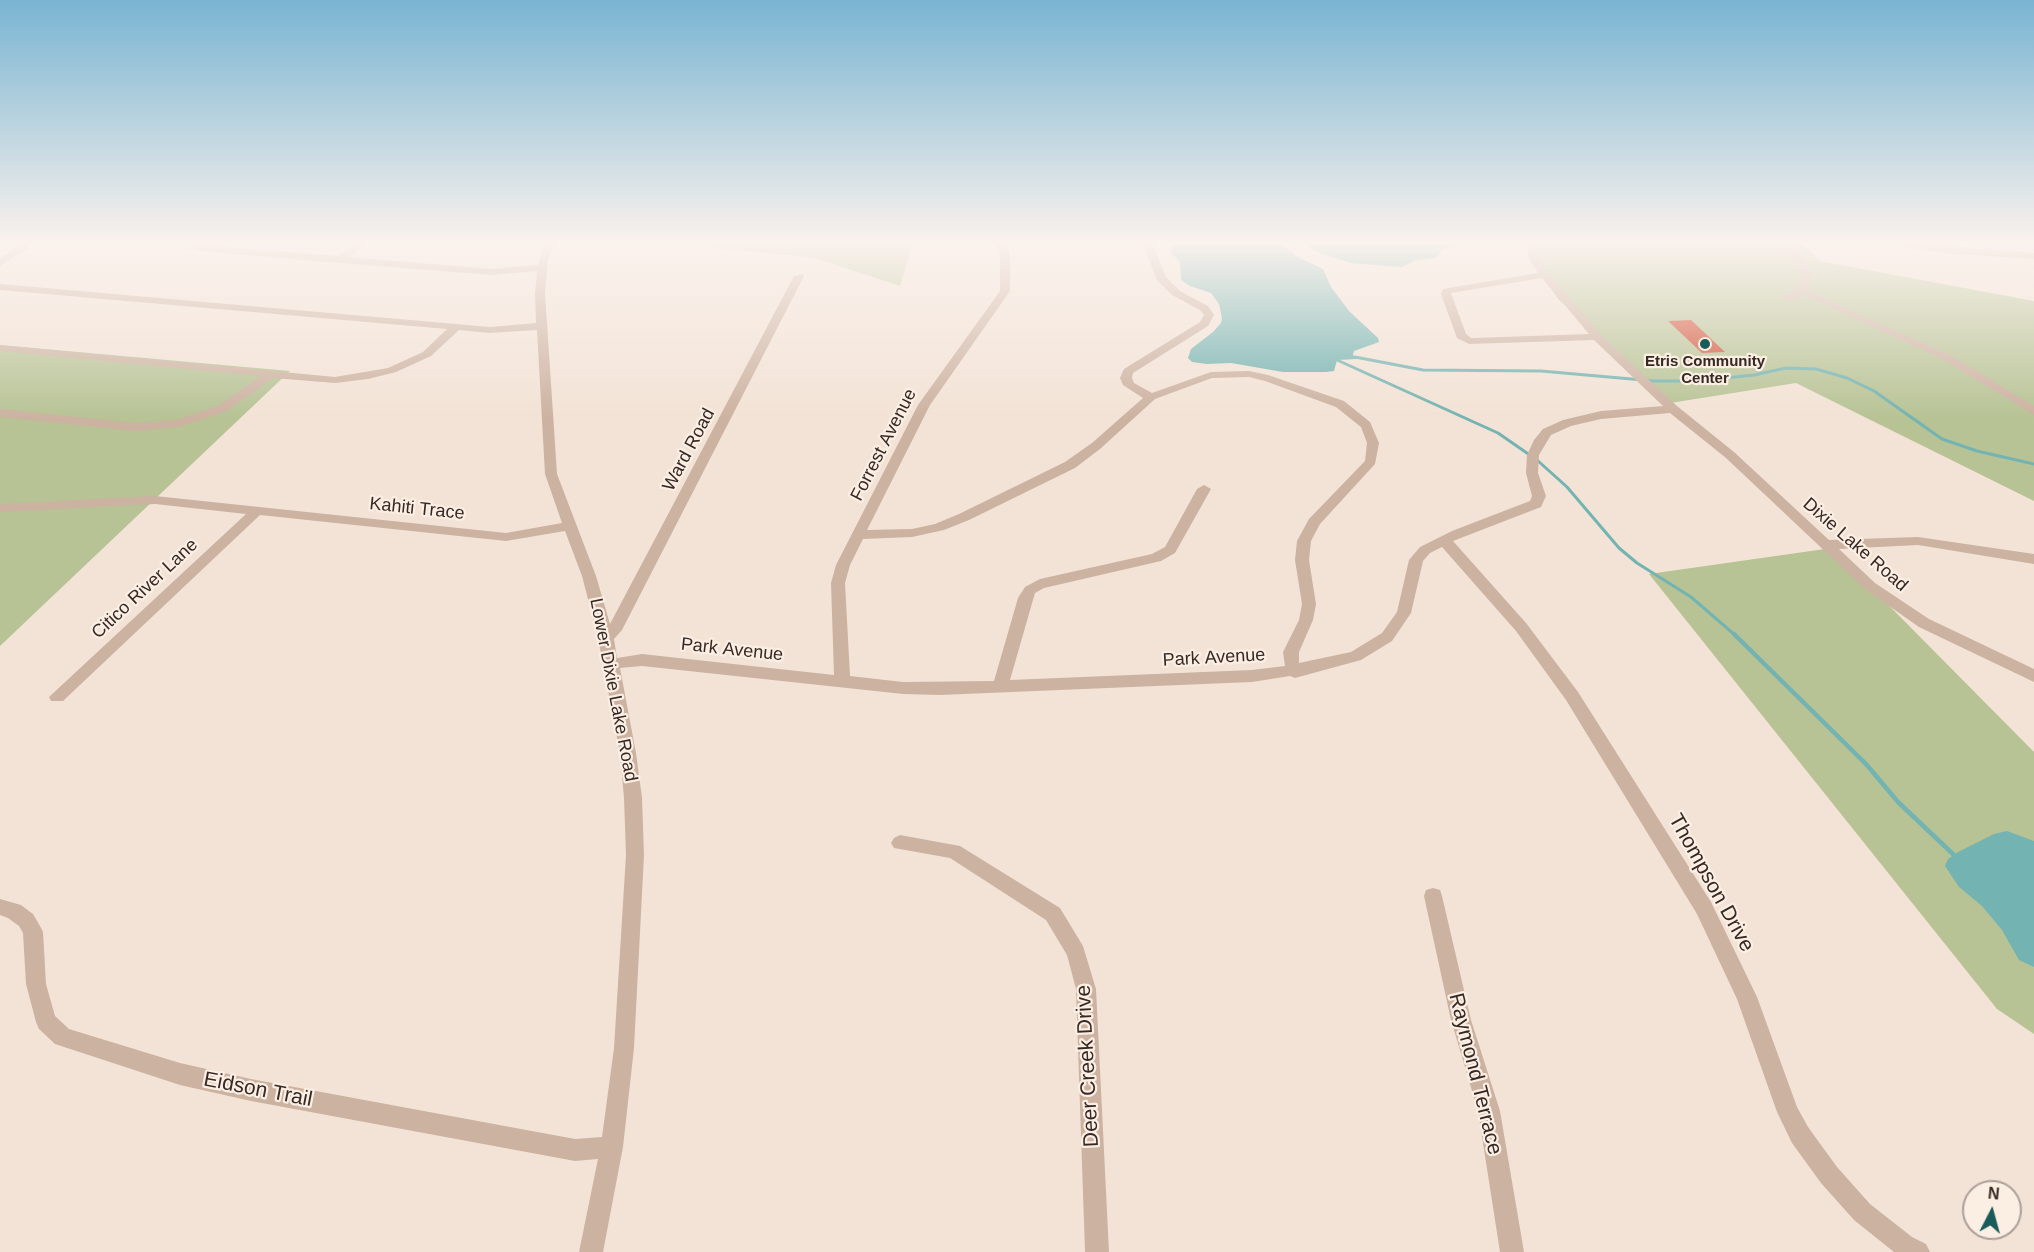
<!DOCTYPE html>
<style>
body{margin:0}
#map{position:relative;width:2034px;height:1252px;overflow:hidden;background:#f3e3d6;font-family:Helvetica,sans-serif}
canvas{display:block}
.north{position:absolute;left:1962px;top:1180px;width:60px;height:60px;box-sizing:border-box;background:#fbeee3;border:2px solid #ac9f97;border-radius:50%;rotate:6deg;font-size:16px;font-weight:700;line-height:24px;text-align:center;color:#362925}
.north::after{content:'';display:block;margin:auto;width:21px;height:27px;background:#175b5a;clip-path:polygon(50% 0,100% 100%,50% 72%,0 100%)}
</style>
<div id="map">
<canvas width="2034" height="1252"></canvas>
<div class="north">N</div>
</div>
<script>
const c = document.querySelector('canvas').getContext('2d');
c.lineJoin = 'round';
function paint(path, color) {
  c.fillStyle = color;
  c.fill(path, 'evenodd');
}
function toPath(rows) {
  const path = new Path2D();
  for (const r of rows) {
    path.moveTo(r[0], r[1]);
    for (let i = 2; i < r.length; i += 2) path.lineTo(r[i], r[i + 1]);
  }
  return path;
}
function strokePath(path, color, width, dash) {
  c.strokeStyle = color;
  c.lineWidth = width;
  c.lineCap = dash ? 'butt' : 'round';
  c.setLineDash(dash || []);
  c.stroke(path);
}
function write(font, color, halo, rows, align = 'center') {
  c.font = font + ' Helvetica,sans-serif';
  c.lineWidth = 4.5;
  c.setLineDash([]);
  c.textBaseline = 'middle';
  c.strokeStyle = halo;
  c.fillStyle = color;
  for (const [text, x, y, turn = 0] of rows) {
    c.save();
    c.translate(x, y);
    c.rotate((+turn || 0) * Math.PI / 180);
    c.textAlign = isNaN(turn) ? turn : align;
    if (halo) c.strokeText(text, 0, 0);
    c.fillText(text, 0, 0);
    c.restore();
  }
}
const green = toPath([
 [675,243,913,243,900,286,815,258],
 [1536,243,1802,243,1820,261,2034,301,2034,501,1796,383,1664,404,1602,338,1559,300,1539,272],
 [0,345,290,371,0,646],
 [1832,548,2034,752,2034,1034,1997,1009,1649,574]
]);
const water = toPath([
 [1167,243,1282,243,1296,256,1323,269,1331,287,1349,311,1378,338,1379,342,1354,351,1353,355,1357,359,1337,360,1334,371,1326,372,1283,372,1231,363,1207,364,1192,362,1188,358,1191,349,1213,332,1221,323,1222,318,1219,304,1211,293,1190,286,1181,280,1180,262,1170,252,1173,250],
 [1305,243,1477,243,1443,249,1436,258,1416,260,1402,267,1350,263,1315,251],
 [2007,831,2034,841,2034,967,2019,960,2002,930,1982,906,1959,887,1945,866,1948,859,1958,852,1994,834]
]);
const streamFar1 = toPath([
 [1355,357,1423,370,1541,371,1654,381,1697,381,1754,375,1786,368,1816,369,1847,378,1874,391,1942,439,1977,451,2034,464],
 [1337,360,1498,433,1537,460,1567,487,1619,548,1637,563,1691,597,1735,635]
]);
const stream = toPath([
 [1734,634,1866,764,1898,802,1954,855]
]);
const building = toPath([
 [1691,320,1725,352,1702,353,1668,321]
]);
const minor = toPath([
 [21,243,31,243,27,249,0,266,0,259,21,243],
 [179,243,338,256,355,243,366,243,349,257,492,269,538,265,545,243,555,243,548,260,545,293,557,474,596,576,610,624,794,276,803,274,804,276,622,630,614,639,617,658,642,654,834,675,831,583,836,565,918,405,1000,291,1000,257,997,243,1007,243,1010,257,1010,291,930,405,867,530,912,529,935,524,959,514,1065,462,1092,443,1143,398,1123,385,1120,378,1124,369,1200,322,1204,315,1200,310,1172,295,1157,280,1142,243,1152,243,1166,277,1180,291,1208,306,1214,315,1208,326,1133,373,1132,378,1134,383,1152,393,1211,372,1249,371,1268,375,1344,401,1370,422,1379,443,1375,464,1320,524,1311,541,1309,560,1316,604,1313,620,1299,652,1299,663,1351,652,1382,633,1397,612,1409,560,1420,547,1452,531,1530,501,1532,496,1526,473,1527,455,1534,440,1543,429,1563,420,1601,411,1663,406,1594,340,1469,344,1457,338,1441,294,1443,289,1538,273,1529,259,1526,243,1536,243,1539,259,1548,273,1601,335,1677,406,1734,452,1829,540,1918,537,2034,554,2034,564,1918,545,1839,549,1875,583,1929,619,2034,669,2034,682,1919,627,1865,589,1726,458,1670,413,1601,419,1571,426,1551,435,1539,455,1538,473,1546,496,1541,507,1453,541,1526,623,1578,692,1711,902,1757,997,1797,1107,1808,1127,1837,1167,1870,1204,1912,1237,1926,1244,1930,1252,1894,1252,1854,1220,1821,1183,1792,1143,1777,1112,1737,999,1697,914,1566,700,1516,631,1442,547,1430,553,1423,561,1411,613,1392,641,1361,660,1295,678,1290,676,1252,682,940,695,903,694,642,666,620,668,636,753,642,798,644,855,634,1048,623,1147,603,1252,579,1252,598,1159,575,1161,251,1101,180,1085,55,1044,39,1029,36,1022,26,984,23,933,19,926,8,918,0,915,0,899,21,905,33,914,40,926,43,932,46,984,55,1016,69,1029,180,1063,251,1079,575,1139,602,1137,614,1048,626,855,624,798,620,753,598,638,582,576,565,531,506,541,260,515,63,701,51,701,49,697,246,514,155,504,0,512,0,504,155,496,506,533,562,523,545,474,537,330,490,333,459,330,431,356,396,372,368,379,335,383,273,378,227,411,179,427,135,431,0,417,0,409,135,423,177,420,219,405,261,376,0,351,0,345,335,377,388,368,423,352,447,329,0,290,0,284,490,327,536,323,535,293,537,271,492,275,340,263,199,251,179,243],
 [1542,278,1589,334,1471,338,1466,334,1451,293,1542,278],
 [1249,377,1265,381,1336,407,1361,427,1367,443,1365,461,1309,519,1297,541,1295,560,1302,604,1299,620,1283,652,1285,666,1252,670,1010,680,1035,593,1044,588,1161,561,1175,553,1211,489,1204,485,1197,489,1165,547,1152,554,1040,579,1025,587,1018,598,994,681,903,682,850,676,845,583,850,565,863,539,912,537,944,530,969,520,1075,468,1100,449,1155,399,1212,378,1249,377],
 [1784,243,1794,243,1809,270,1811,279,1808,289,1812,293,1950,355,2034,406,2034,415,1942,359,1802,294,1791,301,1783,301,1783,297,1798,287,1801,279,1799,270,1784,243],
 [1888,243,1915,243,2034,253,2034,259,1955,254,1893,246,1888,243],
 [900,835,960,846,1060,908,1083,946,1096,989,1109,1252,1085,1252,1076,989,1067,955,1046,920,950,858,894,848,891,843,894,838,900,835],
 [1433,888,1440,890,1442,896,1471,1020,1500,1111,1524,1252,1500,1252,1478,1111,1451,1020,1424,896,1426,890,1433,888]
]);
const markers = [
 [1705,344,6,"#175b5a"]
];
const farPoinames = [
 ["Etris Community",1705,362],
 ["Center",1705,379]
];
const streetNames = [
 ["Forrest Avenue",884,445,-63],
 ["Ward Road",689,450,-62],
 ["Kahiti Trace",417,509,6],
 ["Dixie Lake Road",1855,545,41],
 ["Citico River Lane",145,589,-43],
 ["Park Avenue",732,650,6],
 ["Park Avenue",1214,658,-3],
 ["Lower Dixie Lake Road",613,690,79]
];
const nearStreetnames = [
 ["Thompson Drive",1711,883,61],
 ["Deer Creek Drive",1088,1066,-93],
 ["Raymond Terrace",1475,1074,76],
 ["Eidson Trail",258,1090,11]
];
paint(green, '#b7c395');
paint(water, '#73b3b1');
strokePath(streamFar1, '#73b3b1', 3);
strokePath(stream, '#73b3b1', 4.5);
paint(building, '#d25035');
paint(minor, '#ccb2a1');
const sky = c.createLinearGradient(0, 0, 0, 418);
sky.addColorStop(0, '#79b4d2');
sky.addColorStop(0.58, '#faf2ed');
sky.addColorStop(1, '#faf2ed00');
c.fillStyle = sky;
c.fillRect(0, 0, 2034, 418);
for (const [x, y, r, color] of markers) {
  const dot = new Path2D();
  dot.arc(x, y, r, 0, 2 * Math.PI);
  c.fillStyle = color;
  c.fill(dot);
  strokePath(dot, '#fbeee3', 2);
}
write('bold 15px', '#362925', '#fbeee3', farPoinames);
write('18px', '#362925', '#fbeee3', streetNames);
write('21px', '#362925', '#fbeee3', nearStreetnames);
</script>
